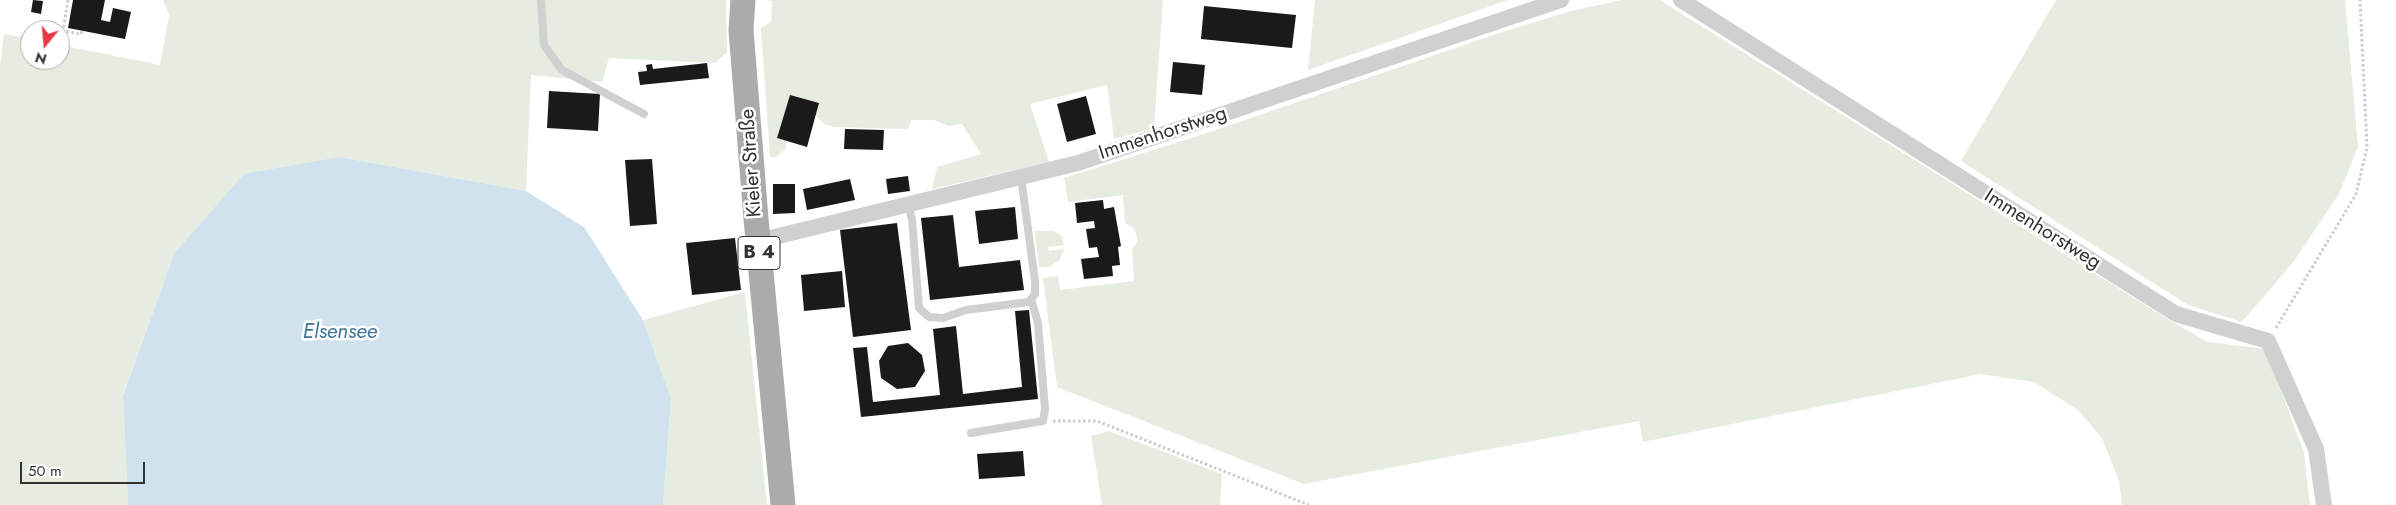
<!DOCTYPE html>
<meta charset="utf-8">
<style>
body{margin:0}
#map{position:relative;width:2396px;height:505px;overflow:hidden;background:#fff;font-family:Jost,sans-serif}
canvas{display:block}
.north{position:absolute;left:20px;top:20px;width:50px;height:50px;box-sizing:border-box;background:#fff;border:1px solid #adadad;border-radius:50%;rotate:197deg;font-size:14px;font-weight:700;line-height:20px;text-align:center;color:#333}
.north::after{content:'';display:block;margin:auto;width:18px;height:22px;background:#e63946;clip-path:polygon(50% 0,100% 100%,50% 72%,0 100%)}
.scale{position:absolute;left:20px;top:462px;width:125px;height:22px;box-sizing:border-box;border:2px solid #333;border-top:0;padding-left:6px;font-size:15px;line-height:18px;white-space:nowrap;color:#333;-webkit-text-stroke:4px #fff;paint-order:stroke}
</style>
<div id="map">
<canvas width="2396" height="505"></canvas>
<div class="north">N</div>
<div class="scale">50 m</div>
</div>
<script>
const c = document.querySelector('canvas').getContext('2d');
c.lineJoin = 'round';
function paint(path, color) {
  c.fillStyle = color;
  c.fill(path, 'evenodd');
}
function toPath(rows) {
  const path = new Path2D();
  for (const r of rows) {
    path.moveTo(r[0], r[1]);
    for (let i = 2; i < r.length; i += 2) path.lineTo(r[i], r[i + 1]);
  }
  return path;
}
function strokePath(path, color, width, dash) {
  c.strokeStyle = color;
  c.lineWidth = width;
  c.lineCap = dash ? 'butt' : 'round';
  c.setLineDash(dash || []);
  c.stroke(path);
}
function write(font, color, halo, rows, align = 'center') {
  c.font = font + ' Jost,sans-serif';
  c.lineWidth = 5;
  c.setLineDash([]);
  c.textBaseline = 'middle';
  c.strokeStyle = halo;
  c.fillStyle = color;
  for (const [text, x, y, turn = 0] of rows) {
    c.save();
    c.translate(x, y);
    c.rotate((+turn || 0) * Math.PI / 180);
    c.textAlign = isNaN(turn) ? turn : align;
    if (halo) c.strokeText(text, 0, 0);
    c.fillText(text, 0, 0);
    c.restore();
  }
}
const green = toPath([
 [163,0,726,0,727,52,715,63,609,58,602,82,531,75,526,191,340,157,174,254,123,394,128,505,0,505,0,66,4,34,30,39,30,60,60,60,60,45,160,65,169,15],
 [767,0,1163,0,1154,128,1114,139,1107,85,1030,104,1049,162,932,189,937,167,981,154,962,124,949,126,934,120,911,120,908,129,833,127,824,124,816,115,819,103,790,95,777,138,787,141,785,150,774,158,770,157,761,28,771,22,772,1],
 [1315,0,1508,0,1308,70],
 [1622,0,1660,0,2169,320,2208,342,2266,349,2304,453,2310,505,2122,505,2119,481,2102,438,2078,410,2034,382,1981,374,1643,442,1639,421,1304,484,1057,387,1043,278,1058,276,1060,290,1134,281,1132,249,1138,241,1134,228,1125,223,1123,195,1068,202,1064,178,1207,133,1505,31,1571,11],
 [2056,0,2345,0,2358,147,2339,194,2294,261,2242,322,2188,305,1961,161],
 [1035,231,1053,231,1061,235,1064,245,1048,247,1049,251,1064,249,1060,260,1049,267,1039,267],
 [745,292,767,505,663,505,671,398,643,320],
 [1109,431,1222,474,1220,505,1102,505,1091,436]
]);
const water = toPath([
 [340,157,526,191,584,227,643,320,671,398,663,505,128,505,123,395,174,254,244,174]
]);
const building = toPath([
 [33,0,43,1,41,14,31,12],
 [73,0,105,0,101,20,110,22,113,8,131,12,125,39,68,28],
 [1204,6,1296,15,1292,48,1201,39],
 [1173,62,1205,65,1202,95,1170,92],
 [707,63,709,78,640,85,638,72,647,71,646,65,652,64,653,69],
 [549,91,600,94,598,131,547,128],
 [790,95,819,103,807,147,777,138],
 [1086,96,1096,134,1067,142,1057,104],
 [845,129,884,130,883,150,844,149],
 [652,159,657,224,630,226,625,160],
 [908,176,910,191,888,194,886,179],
 [850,179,855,200,807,210,803,189],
 [773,184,795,184,795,213,773,214],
 [1103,200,1104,209,1114,207,1121,246,1118,247,1120,265,1112,266,1113,276,1084,279,1081,259,1099,257,1097,247,1089,248,1086,229,1095,228,1094,221,1077,223,1075,203],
 [1015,207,1018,239,979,244,975,211],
 [953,215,959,267,1020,260,1024,290,930,300,921,218],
 [897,223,911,330,853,337,840,230],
 [735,238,741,290,692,295,686,243],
 [842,271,845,307,804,311,801,275],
 [1029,310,1038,399,861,417,853,348,867,347,873,402,940,395,933,329,956,326,963,394,1022,387,1015,311],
 [908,343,922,355,925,371,915,387,897,389,881,378,879,361,888,346],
 [1023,451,1025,476,979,479,977,454]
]);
const path = toPath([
 [68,0,63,31,81,34,82,31],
 [2276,328,2356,194,2367,148,2360,0],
 [1053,421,1097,421,1309,505]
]);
const lane = toPath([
 [541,0,544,45,562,70,644,114],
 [908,204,912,220,919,308,929,317,943,318,966,310,1029,302,1035,294,1035,281,1021,177],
 [971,433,1043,421,1045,409,1038,323,1031,299]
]);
const street = toPath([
 [1681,0,2176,314,2268,341,2316,449,2324,505],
 [758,241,1078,163,1561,0]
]);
const primary = toPath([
 [743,0,741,30,756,219,783,505]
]);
const shields = [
 [759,253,42]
];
const shieldNames = [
 ["B 4",759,253]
];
const streetNames = [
 ["Immenhorstweg",1163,134,-18],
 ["Kieler Straße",752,163,-94],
 ["Immenhorstweg",2042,230,32]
];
const waterNames = [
 ["Elsensee",340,333]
];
paint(green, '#e6ecdf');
paint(water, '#cfe2ee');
paint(building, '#1a1a1a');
strokePath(path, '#cdcdcd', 3, [2.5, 2.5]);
strokePath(lane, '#d0d0d0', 8);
strokePath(street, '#d0d0d0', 16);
strokePath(primary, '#ababab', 25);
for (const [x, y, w] of shields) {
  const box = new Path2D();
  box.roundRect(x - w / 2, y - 16.5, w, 33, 4);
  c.fillStyle = '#fff';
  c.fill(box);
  strokePath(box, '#333', 1);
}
write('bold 19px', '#333', null, shieldNames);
write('20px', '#333', '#fff', streetNames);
write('italic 21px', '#3f7597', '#fff', waterNames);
</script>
